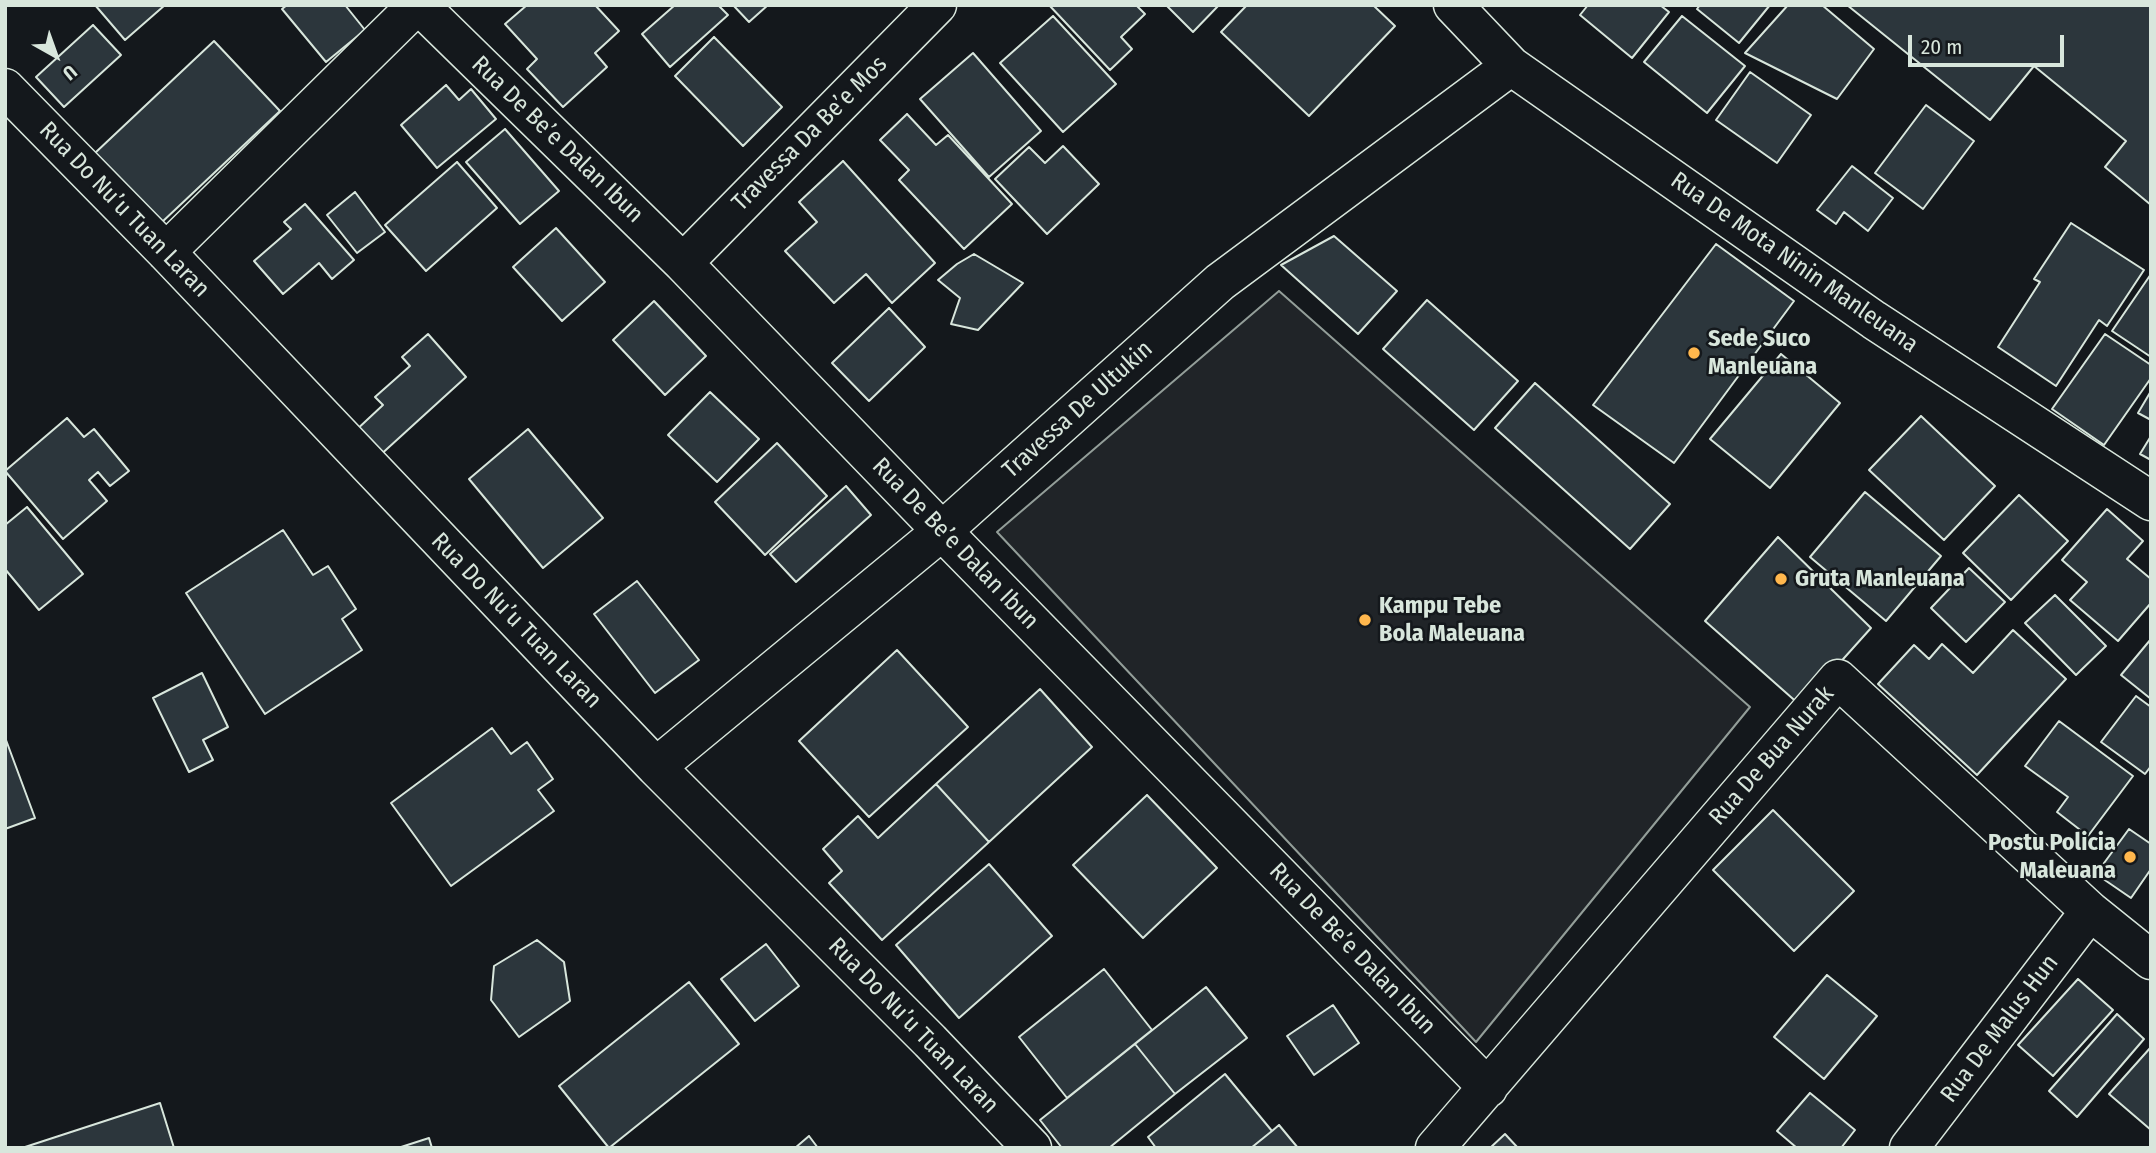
<!DOCTYPE html>
<meta charset="utf-8">
<style>
body{margin:0}
#map{position:relative;width:2156px;height:1153px;overflow:hidden;background:#14181c;font-family:"Fira Sans Condensed",sans-serif}
canvas{display:block}
.frame{position:absolute;inset:0;border:7px solid #d8e6dc;pointer-events:none}
.north{position:absolute;left:21px;top:21px;width:70px;height:70px;-webkit-text-stroke:5px #14181c;paint-order:stroke;rotate:140deg;font-size:19px;font-weight:700;line-height:28px;text-align:center;color:#d8e6dc}
.north::after{content:'';display:block;margin:auto;width:24px;height:32px;background:#d8e6dc;clip-path:polygon(50% 0,100% 100%,50% 72%,0 100%)}
.scale{position:absolute;left:1908px;top:35px;width:156px;height:32px;box-sizing:border-box;border:4px solid #d8e6dc;border-top:0;padding-left:9px;font-size:21px;line-height:24px;white-space:nowrap;color:#d8e6dc;-webkit-text-stroke:5px #14181c;paint-order:stroke}
</style>
<div id="map">
<canvas width="2156" height="1153"></canvas>
<div class="frame"></div>
<div class="north">U</div>
<div class="scale">20 m</div>
</div>
<script>
const c = document.querySelector('canvas').getContext('2d');
c.lineJoin = 'round';
function paint(path, color) {
  c.fillStyle = color;
  c.fill(path, 'evenodd');
}
function toPath(rows) {
  const path = new Path2D();
  for (const r of rows) {
    path.moveTo(r[0], r[1]);
    for (let i = 2; i < r.length; i += 2) path.lineTo(r[i], r[i + 1]);
  }
  return path;
}
function strokePath(path, color, width, dash) {
  c.strokeStyle = color;
  c.lineWidth = width;
  c.lineCap = dash ? 'butt' : 'round';
  c.setLineDash(dash || []);
  c.stroke(path);
}
function write(font, color, halo, rows, align = 'center') {
  c.font = font + ' "Fira Sans Condensed",sans-serif';
  c.lineWidth = 5;
  c.setLineDash([]);
  c.textBaseline = 'middle';
  c.strokeStyle = halo;
  c.fillStyle = color;
  for (const [text, x, y, turn = 0] of rows) {
    c.save();
    c.translate(x, y);
    c.rotate((+turn || 0) * Math.PI / 180);
    c.textAlign = isNaN(turn) ? turn : align;
    if (halo) c.strokeText(text, 0, 0);
    c.fillText(text, 0, 0);
    c.restore();
  }
}
const green = toPath([
 [1279,291,1750,707,1476,1042,997,532,1279,291]
]);
const building = toPath([
 [95,5,165,5,125,40,95,5],
 [287,5,345,5,365,30,326,62,282,9,287,5],
 [527,5,595,5,619,31,595,53,607,67,563,107,527,69,537,59,505,24,527,5],
 [675,5,718,5,728,15,670,67,642,34,675,5],
 [733,5,768,5,749,22,733,5],
 [1049,5,1136,5,1145,14,1121,37,1132,49,1110,70,1049,5],
 [1166,5,1219,5,1193,32,1166,5],
 [1247,5,1373,5,1395,26,1309,116,1221,32,1247,5],
 [1588,5,1660,5,1669,12,1632,58,1580,15,1588,5],
 [1700,5,1770,5,1739,43,1697,9,1700,5],
 [1788,5,1822,5,1874,49,1837,99,1745,53,1788,5],
 [1847,5,2151,5,2151,205,2105,167,2126,141,2034,66,1990,120,1847,5],
 [1053,16,1116,84,1063,132,1000,63,1053,16],
 [1682,16,1745,66,1707,113,1644,62,1682,16],
 [93,25,121,55,64,107,36,77,93,25],
 [714,37,782,107,743,146,675,76,714,37],
 [214,41,280,111,161,223,95,153,214,41],
 [973,53,1041,131,989,177,920,99,973,53],
 [1750,72,1811,115,1777,163,1716,120,1750,72],
 [446,85,459,100,471,89,496,119,437,168,401,125,446,85],
 [1926,105,1974,141,1923,209,1875,173,1926,105],
 [907,114,936,145,948,135,1012,204,964,249,899,180,909,170,880,140,907,114],
 [505,129,559,191,520,224,466,162,505,129],
 [1063,146,1099,184,1047,234,995,179,1029,147,1045,163,1063,146],
 [843,161,935,263,892,303,866,274,834,303,785,251,817,222,799,202,843,161],
 [457,162,497,208,426,271,385,225,457,162],
 [1852,166,1893,198,1868,231,1844,212,1836,224,1817,210,1852,166],
 [355,192,385,232,357,253,327,215,355,192],
 [305,204,354,260,332,279,319,263,283,294,254,261,291,229,284,222,305,204],
 [2071,223,2144,270,2107,326,2099,320,2056,386,1998,347,2040,282,2034,279,2071,223],
 [556,228,605,282,562,321,513,267,556,228],
 [1334,236,1397,291,1358,334,1281,265,1334,236],
 [1716,244,1794,301,1674,463,1593,405,1716,244],
 [974,254,1023,283,978,330,951,324,960,298,938,280,957,264,974,254],
 [2151,274,2151,357,2112,331,2151,274],
 [1427,300,1518,381,1474,430,1383,349,1427,300],
 [654,301,706,356,665,395,613,340,654,301],
 [889,308,925,347,869,401,832,363,889,308],
 [428,334,466,377,377,458,353,433,383,405,375,397,410,366,402,357,428,334],
 [2105,334,2151,365,2151,378,2104,445,2052,409,2105,334],
 [1781,354,1840,403,1770,488,1710,439,1781,354],
 [1535,383,1670,504,1630,549,1495,428,1535,383],
 [2151,391,2151,420,2138,413,2151,391],
 [710,392,759,439,717,482,668,435,710,392],
 [1921,416,1995,486,1944,540,1869,470,1921,416],
 [67,418,84,437,94,429,129,471,110,486,98,472,89,480,107,501,63,539,5,471,67,418],
 [528,429,603,518,543,568,469,479,528,429],
 [2151,436,2151,460,2140,454,2151,436],
 [777,443,827,496,765,555,715,502,777,443],
 [846,486,871,515,796,582,770,554,846,486],
 [1865,492,1941,556,1886,621,1810,557,1865,492],
 [2019,495,2068,541,2011,600,1963,553,2019,495],
 [27,507,83,574,39,610,5,569,5,525,27,507],
 [2107,509,2143,541,2127,559,2151,579,2151,603,2118,641,2070,600,2087,582,2062,560,2107,509],
 [283,530,313,575,328,566,356,609,342,619,362,650,265,714,186,593,283,530],
 [1778,537,1871,628,1801,706,1705,621,1778,537],
 [1969,568,2005,602,1966,642,1931,608,1969,568],
 [637,581,699,660,655,693,594,614,637,581],
 [2055,595,2106,646,2076,675,2025,623,2055,595],
 [2013,630,2066,679,1977,775,1878,684,1914,645,1929,659,1942,644,1973,673,2013,630],
 [2151,639,2151,699,2121,675,2151,639],
 [897,650,968,727,869,817,799,741,897,650],
 [202,673,228,727,203,740,213,760,189,772,153,698,202,673],
 [1040,689,1092,747,989,842,936,784,1040,689],
 [2136,696,2151,707,2151,766,2145,774,2101,742,2136,696],
 [2059,721,2133,776,2088,836,2057,812,2068,797,2025,766,2059,721],
 [492,728,511,754,527,742,553,779,538,790,554,811,451,886,391,803,492,728],
 [6,740,35,818,5,829,5,740,6,740],
 [936,784,989,842,882,940,829,883,842,871,823,849,858,816,878,838,936,784],
 [1147,795,1217,868,1143,938,1073,865,1147,795],
 [1773,810,1854,891,1794,951,1713,870,1773,810],
 [2129,829,2151,844,2151,869,2131,898,2096,874,2129,829],
 [989,864,1052,936,959,1018,896,945,989,864],
 [537,940,564,962,570,1001,519,1037,491,1000,494,966,537,940],
 [766,944,799,986,755,1021,721,979,766,944],
 [1104,969,1152,1030,1067,1098,1019,1037,1104,969],
 [1827,975,1877,1016,1824,1079,1774,1037,1827,975],
 [2078,979,2113,1010,2053,1076,2018,1045,2078,979],
 [689,982,739,1044,609,1148,559,1086,689,982],
 [1206,987,1247,1038,1175,1094,1135,1044,1206,987],
 [1333,1005,1359,1043,1314,1075,1287,1036,1333,1005],
 [2117,1014,2144,1039,2077,1117,2049,1091,2117,1014],
 [1135,1044,1175,1094,1109,1148,1062,1148,1040,1120,1135,1044],
 [2151,1047,2151,1130,2109,1094,2151,1047],
 [1225,1074,1272,1131,1251,1148,1156,1148,1148,1137,1225,1074],
 [1810,1093,1855,1130,1841,1148,1797,1148,1777,1131,1810,1093],
 [160,1103,174,1148,22,1148,160,1103],
 [1279,1125,1298,1148,1251,1148,1272,1131,1279,1125],
 [1505,1134,1518,1148,1490,1148,1505,1134],
 [809,1136,818,1148,795,1148,809,1136],
 [429,1138,432,1148,398,1148,429,1138]
]);
const minor = toPath([
 [419,5,683,263,942,531,1488,1088],
 [1453,5,1511,66,1874,320,2151,501],
 [5,88,166,252,656,767,930,1041,1032,1148],
 [166,252,417,5],
 [683,263,937,5],
 [656,767,942,531,1220,282,1511,66],
 [1435,1148,1838,679,2090,911,2151,960],
 [1909,1148,2090,911]
]);
const markers = [
 [1694,353,7,"#ffb74d"],
 [1781,579,7,"#ffb74d"],
 [1365,620,7,"#ffb74d"],
 [2130,857,7,"#ffb74d"]
];
const streetNames = [
 ["Travessa Da Be’e Mos",810,134,-45],
 ["Rua De Be’e Dalan Ibun",557,140,44],
 ["Rua Do Nu’u Tuan Laran",124,210,46],
 ["Rua De Mota Ninin Manleuana",1794,263,35],
 ["Travessa De Ultukin",1078,410,-42],
 ["Rua De Be’e Dalan Ibun",955,544,46],
 ["Rua Do Nu’u Tuan Laran",516,621,46],
 ["Rua De Bua Nurak",1772,756,-49],
 ["Rua De Be’e Dalan Ibun",1352,949,46],
 ["Rua Do Nu’u Tuan Laran",913,1026,46],
 ["Rua De Malus Hun",2000,1029,-53]
];
const poiNames = [
 ["Sede Suco",1708,339],
 ["Manleuana",1708,367],
 ["Gruta Manleuana",1795,579],
 ["Kampu Tebe",1379,606],
 ["Bola Maleuana",1379,634],
 ["Postu Policia",2116,843,"right"],
 ["Maleuana",2116,871,"right"]
];
paint(green, '#202428');
strokePath(green, '#939e99', 2);
paint(building, '#2c363c');
strokePath(building, '#d8e6dc', 2);
strokePath(minor, '#d8e6dc', 41);
strokePath(minor, '#14181c', 38);
for (const [x, y, r, color] of markers) {
  const dot = new Path2D();
  dot.arc(x, y, r, 0, 2 * Math.PI);
  c.fillStyle = color;
  c.fill(dot);
  strokePath(dot, '#14181c', 2.5);
}
write('24px', '#d8e6dc', '#14181c', streetNames);
write('bold 24px', '#d8e6dc', '#14181c', poiNames, 'left');
</script>
